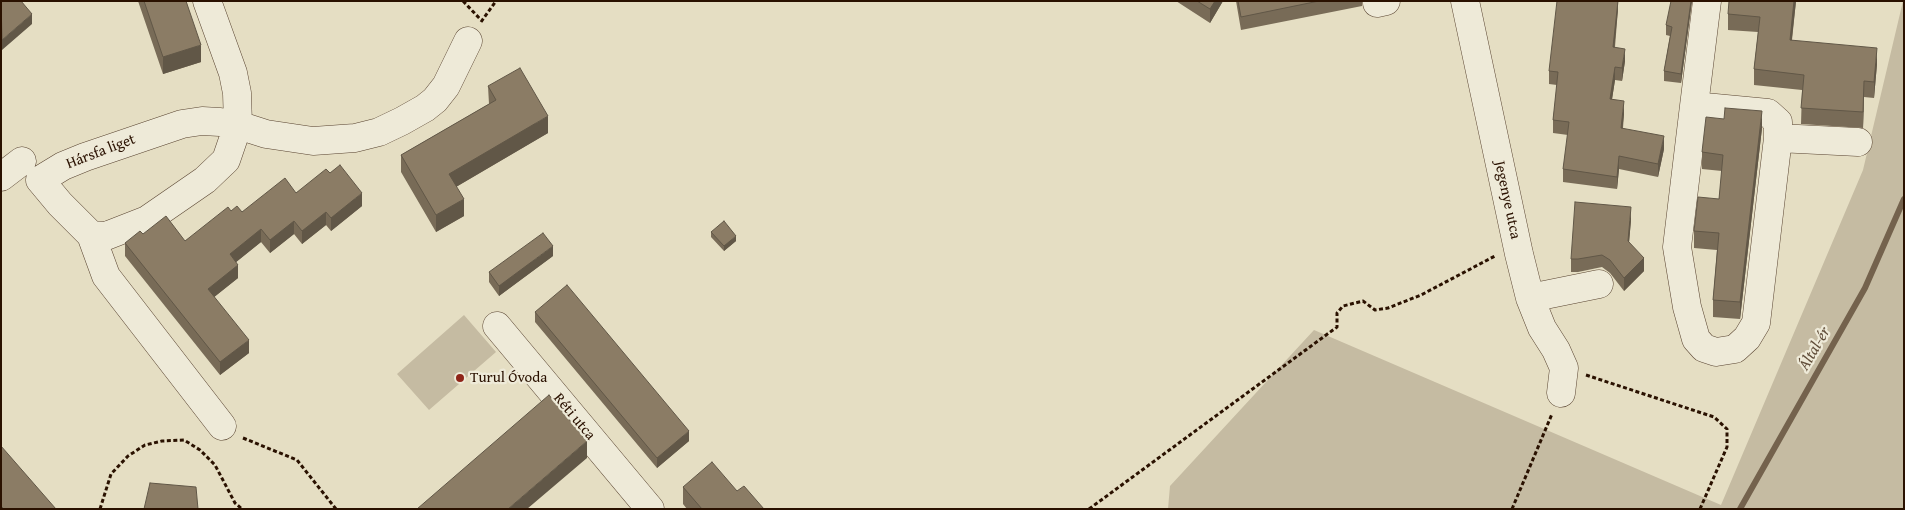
<!DOCTYPE html>
<meta charset="utf-8">
<style>
body{margin:0}
#map{position:relative;width:1905px;height:510px;overflow:hidden;background:#e5dec3;font-family:"Gentium Book Plus",serif}
canvas{display:block}
.frame{position:absolute;inset:0;border:2px solid #2a1100;pointer-events:none}
</style>
<div id="map">
<canvas width="1905" height="510"></canvas>
<div class="frame"></div>
</div>
<script>
const c = document.querySelector('canvas').getContext('2d');
c.lineJoin = 'round';
function paint(path, color) {
  c.fillStyle = color;
  c.fill(path, 'evenodd');
}
function toPath(rows) {
  const path = new Path2D();
  for (const r of rows) {
    path.moveTo(r[0], r[1]);
    for (let i = 2; i < r.length; i += 2) path.lineTo(r[i], r[i + 1]);
  }
  return path;
}
function strokePath(path, color, width, dash) {
  c.strokeStyle = color;
  c.lineWidth = width;
  c.lineCap = dash ? 'butt' : 'round';
  c.setLineDash(dash || []);
  c.stroke(path);
}
function write(font, color, halo, rows, align = 'center') {
  c.font = font + ' "Gentium Book Plus",serif';
  c.lineWidth = 4.5;
  c.setLineDash([]);
  c.textBaseline = 'middle';
  c.strokeStyle = halo;
  c.fillStyle = color;
  for (const [text, x, y, turn = 0] of rows) {
    c.save();
    c.translate(x, y);
    c.rotate((+turn || 0) * Math.PI / 180);
    c.textAlign = isNaN(turn) ? turn : align;
    if (halo) c.strokeText(text, 0, 0);
    c.fillText(text, 0, 0);
    c.restore();
  }
}
const green = toPath([
 [1903,1,1904,509,1168,509,1170,486,1314,330,1721,505,1863,170],
 [464,315,496,352,429,410,397,374]
]);
const stream = toPath([
 [1740,509,1865,288,1904,199]
]);
const path = toPath([
 [463,1,481,20],
 [481,22,496,1],
 [1586,375,1714,417,1727,429,1727,447,1700,509],
 [243,438,297,460,336,509],
 [100,509,111,474,128,456,145,445,162,441,184,440,200,450,215,465,235,503,242,509],
 [1089,509,1337,327,1337,313,1343,306,1363,301,1375,310,1388,308,1421,295,1495,256],
 [1512,509,1552,414]
]);
const minor = toPath([
 [1465,1,1519,254,1530,298,1542,328,1556,350,1564,368,1561,393],
 [1377,3,1386,1],
 [1694,106,1768,113,1778,122,1778,138,1756,323,1747,338,1735,349,1716,352,1704,348,1696,339,1687,307,1677,247,1694,106,1707,1],
 [1778,138,1858,142],
 [1,177,22,161],
 [91,235,106,236,147,220,205,180,226,160,238,125,237,93,233,73,207,1],
 [1530,298,1599,284],
 [497,326,650,509],
 [222,426,106,276,91,235,60,204,40,180,63,166,85,157,182,124,202,121,220,122,238,125,266,134,313,141,355,138,379,132,402,121,425,108,435,100,446,86,468,41]
]);
const wall = toPath([
 [138,1,186,1,201,62,163,74],
 [1176,1,1223,1,1210,23],
 [1236,1,1362,1,1362,6,1241,30],
 [1618,1,1618,9,1615,47,1625,61,1622,81,1615,80,1612,99,1624,114,1623,128,1664,149,1658,177,1619,169,1617,189,1563,182,1563,169,1568,135,1553,133,1553,120,1557,85,1549,84,1549,71],
 [1692,1,1681,83,1664,81,1664,71,1670,36,1666,35,1666,25],
 [1796,1,1792,40,1877,64,1874,98,1864,97,1863,128,1801,124,1802,90,1754,85,1754,69,1758,32,1728,30,1728,14],
 [488,86,548,133,456,187,464,216,436,232,401,172,401,155,489,104],
 [1762,128,1740,319,1713,317,1713,300,1717,250,1694,248,1694,231,1719,199,1722,171,1702,169,1702,152],
 [330,173,362,206,331,231,326,225,302,244,294,234,270,253,261,242,236,262,238,278,214,297,249,353,220,375,125,256,125,243,143,234,185,241,231,211,242,212,296,193],
 [1631,220,1629,242,1644,271,1624,291,1610,273,1602,267,1578,272,1571,272,1571,259],
 [711,232,736,241,724,251,711,237],
 [553,256,499,296,489,282,489,272],
 [535,312,689,441,657,468,535,322],
 [683,487,737,491,764,509,687,509,683,504]
]);
const shadedWall = toPath([
 [1215,1,1223,1,1210,23,1210,9],
 [1618,1,1618,9,1613,60,1613,47],
 [1691,1,1692,1,1681,83,1681,74],
 [1794,1,1796,1,1790,55,1790,40],
 [32,14,32,24,2,50,2,40],
 [201,45,201,62,163,74,163,57],
 [1877,48,1877,64,1874,98,1874,82],
 [1625,49,1625,61,1622,81,1622,68],
 [1615,67,1615,80,1610,112,1610,99],
 [1864,81,1864,97,1863,128,1863,112],
 [1624,101,1624,114,1621,140,1621,128],
 [1762,111,1762,128,1740,319,1740,302],
 [548,116,548,133,449,191,449,174],
 [1664,136,1664,149,1658,177,1658,164],
 [1619,156,1619,169,1617,189,1617,177],
 [362,193,362,206,331,231,331,218],
 [464,199,464,216,436,232,436,215],
 [1631,207,1631,220,1628,254,1628,241],
 [326,212,326,225,302,244,302,231],
 [294,221,294,234,270,253,270,240],
 [261,229,261,242,230,267,230,254],
 [736,236,736,241,724,251,724,246],
 [553,246,553,256,499,296,499,286],
 [1644,258,1644,271,1624,291,1624,278],
 [238,265,238,278,208,302,208,289],
 [249,340,249,353,220,375,220,362],
 [689,431,689,441,657,468,657,458],
 [587,441,587,458,527,509,508,509]
]);
const building = toPath([
 [1,1,21,1,32,14,2,40,1,1],
 [144,1,186,1,201,45,163,57,144,1],
 [1197,1,1215,1,1210,9,1197,1],
 [1238,1,1319,1,1241,17,1238,1],
 [1557,1,1618,1,1613,47,1625,49,1622,68,1615,67,1610,99,1624,101,1621,128,1664,136,1658,164,1619,156,1617,177,1563,169,1569,122,1553,120,1558,72,1549,71,1557,1],
 [1671,1,1691,1,1681,74,1664,71,1672,27,1666,25,1671,1],
 [1729,1,1794,1,1790,40,1877,48,1874,82,1864,81,1863,112,1801,108,1804,75,1754,69,1760,17,1728,14,1729,1],
 [520,68,548,116,449,174,464,199,436,215,401,155,496,100,488,86,520,68],
 [1725,108,1762,111,1740,302,1713,300,1719,233,1694,231,1698,197,1719,199,1723,155,1702,152,1706,117,1724,119,1725,108],
 [340,165,362,193,331,218,326,212,302,231,294,221,270,240,261,229,230,254,238,265,208,289,249,340,220,362,125,243,140,231,143,234,166,216,185,241,228,207,231,211,237,206,242,212,285,178,296,193,326,169,330,173,340,165],
 [1575,202,1631,207,1628,241,1644,258,1624,278,1610,260,1602,255,1578,259,1571,259,1575,202],
 [724,221,736,236,724,246,711,232,724,221],
 [543,233,553,246,499,286,489,272,543,233],
 [567,285,689,431,657,458,535,312,567,285],
 [549,395,587,441,508,509,417,509,549,395],
 [1,446,56,509,4,509,1,506,1,446],
 [712,462,737,491,744,486,764,509,702,509,683,487,712,462],
 [150,483,196,487,198,509,144,509,150,483]
]);
const markers = [
 [460,378,5,"#8f2418"]
];
const streetNames = [
 ["Hársfa liget",101,152,-21],
 ["Jegenye utca",1507,200,78],
 ["Réti utca",574,417,50]
];
const poiNames = [
 ["Turul Óvoda",470,378]
];
const waterNames = [
 ["Által-ér",1815,349,-60]
];
paint(green, '#c5bba2');
strokePath(stream, '#74624d', 6);
strokePath(minor, '#594431', 29);
strokePath(path, '#2a1100', 3, [4, 2.5]);
strokePath(minor, '#eeead8', 28);
paint(wall, '#786b57');
paint(shadedWall, '#615747');
paint(building, '#8b7c65');
strokePath(building, '#615747', 1);
for (const [x, y, r, color] of markers) {
  const dot = new Path2D();
  dot.arc(x, y, r, 0, 2 * Math.PI);
  c.fillStyle = color;
  c.fill(dot);
  strokePath(dot, '#eeead8', 2);
}
write('15px', '#2a1100', '#eeead8', streetNames);
write('15px', '#2a1100', '#eeead8', poiNames, 'left');
write('italic 16px', '#614e3a', '#eeead8', waterNames);
</script>
